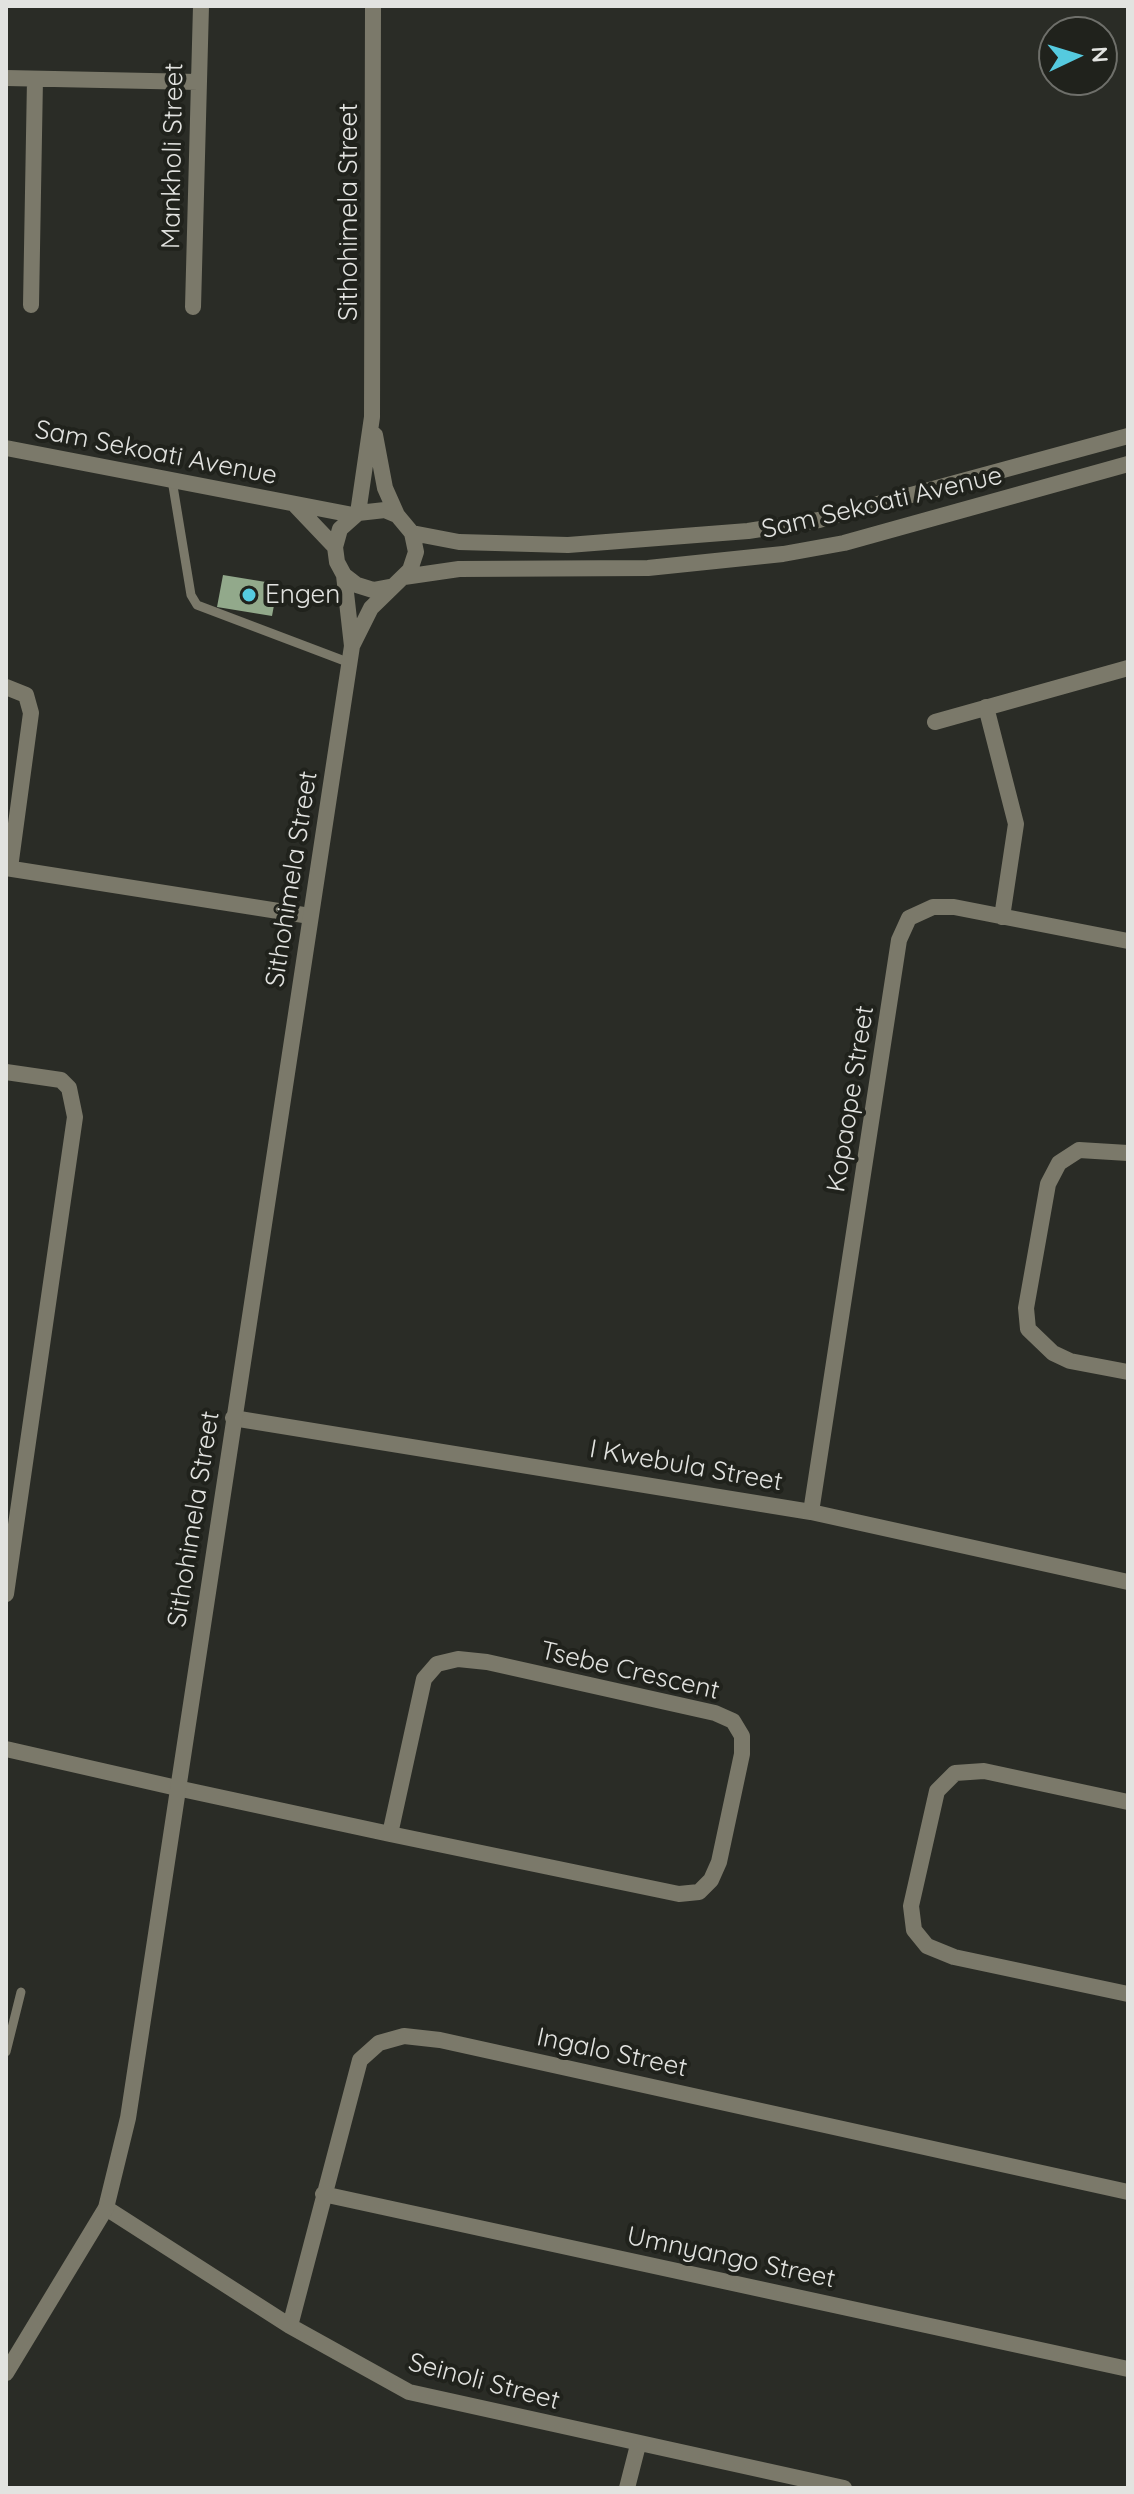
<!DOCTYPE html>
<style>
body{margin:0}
#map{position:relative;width:1134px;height:2494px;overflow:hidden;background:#2a2c26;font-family:Quicksand,sans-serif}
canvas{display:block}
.frame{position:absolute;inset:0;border:8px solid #e2e3e0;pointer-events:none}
.north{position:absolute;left:1038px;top:16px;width:80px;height:80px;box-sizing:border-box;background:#20221c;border:2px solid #6e6f6a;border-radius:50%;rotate:86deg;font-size:22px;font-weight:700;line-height:32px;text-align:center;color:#e2e3e0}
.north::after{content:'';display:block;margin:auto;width:28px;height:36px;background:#55cadf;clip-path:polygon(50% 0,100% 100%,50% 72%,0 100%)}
</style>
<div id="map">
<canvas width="1134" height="2494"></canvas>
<div class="frame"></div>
<div class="north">N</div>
</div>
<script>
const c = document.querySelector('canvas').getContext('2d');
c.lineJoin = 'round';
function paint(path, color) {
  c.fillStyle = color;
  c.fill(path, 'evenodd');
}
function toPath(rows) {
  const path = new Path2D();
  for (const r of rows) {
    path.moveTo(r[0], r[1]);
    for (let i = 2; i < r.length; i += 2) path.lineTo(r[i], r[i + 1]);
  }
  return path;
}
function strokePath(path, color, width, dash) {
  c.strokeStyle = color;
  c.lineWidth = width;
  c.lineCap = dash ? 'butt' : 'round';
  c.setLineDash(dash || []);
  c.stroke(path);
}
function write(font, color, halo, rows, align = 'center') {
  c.font = font + ' Quicksand,sans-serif';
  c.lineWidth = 8;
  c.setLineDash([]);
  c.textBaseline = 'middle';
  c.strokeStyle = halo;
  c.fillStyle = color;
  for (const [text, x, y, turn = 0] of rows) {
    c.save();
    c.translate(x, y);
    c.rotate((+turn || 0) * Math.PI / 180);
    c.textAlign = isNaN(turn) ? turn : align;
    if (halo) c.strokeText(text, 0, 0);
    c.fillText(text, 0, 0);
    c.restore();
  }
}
const building = toPath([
 [223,575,278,584,272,616,217,607]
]);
const service = toPath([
 [172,480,191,595,197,605,350,663],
 [6,2052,21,1992]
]);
const minor = toPath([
 [6,78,198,82],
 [31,305,35,79],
 [193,307,201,6],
 [6,687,26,695,31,713,10,868],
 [986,707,1016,824,1002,917],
 [935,722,1128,668],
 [6,868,310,916],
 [6,1072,61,1080,69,1088,75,1117,6,1594],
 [1128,1153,1079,1150,1059,1163,1048,1184,1026,1308,1028,1329,1053,1353,1070,1361,1128,1372],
 [233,1418,811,1512,1128,1582],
 [811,1512,899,940,909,918,933,907,954,907,1128,941],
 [6,1749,177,1788,390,1834,679,1894,699,1892,711,1880,719,1862,742,1754,742,1736,733,1721,715,1713,487,1662,458,1659,437,1664,424,1679,390,1834],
 [1128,1802,984,1771,955,1773,937,1791,911,1906,914,1930,927,1946,954,1957,1128,1994],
 [323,2194,1128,2369],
 [106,2208,290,2326,409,2392,844,2488],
 [290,2326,360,2060,379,2043,404,2036,440,2040,1128,2192],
 [627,2488,638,2445]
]);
const tertiary = toPath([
 [375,435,385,488,397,515],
 [6,448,353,515],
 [296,506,335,547],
 [358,513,372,417,373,6],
 [412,533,459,542,568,545,748,531,819,520,1128,436],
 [344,575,352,646],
 [404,577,459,569,648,568,783,554,844,543,1128,464],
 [6,2373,106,2208,128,2118,352,646,371,608,410,570,416,552,412,533,397,515,385,510,358,513,340,529,335,547,337,562,344,575,357,585,373,590,389,587]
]);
const markers = [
 [249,595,8,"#55cadf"]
];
const streetNames = [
 ["Mankholi Street",173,156,-89],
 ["Sithohimela Street",349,212,-90],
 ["Sam Sekoati Avenue",156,453,11],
 ["Sam Sekoati Avenue",882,503,-13],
 ["Sithohimela Street",292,879,-81],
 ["Kopaope Street",851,1099,-81],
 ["I Kwebula Street",686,1466,10],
 ["Sithohimela Street",194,1519,-81],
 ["Tsebe Crescent",630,1671,13],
 ["Ingalo Street",612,2053,12],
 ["Umnyango Street",731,2258,12],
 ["Seinoli Street",484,2382,15]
];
const poiNames = [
 ["Engen",265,595]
];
paint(building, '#92a98b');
strokePath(service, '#7b796a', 9);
strokePath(minor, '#7b796a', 16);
strokePath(tertiary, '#7b796a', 16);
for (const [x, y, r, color] of markers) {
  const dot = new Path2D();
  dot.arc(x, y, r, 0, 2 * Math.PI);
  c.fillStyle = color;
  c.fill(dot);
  strokePath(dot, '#20221c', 3);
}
write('26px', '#e2e3e0', '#20221c', streetNames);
write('26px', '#e2e3e0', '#20221c', poiNames, 'left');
</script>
